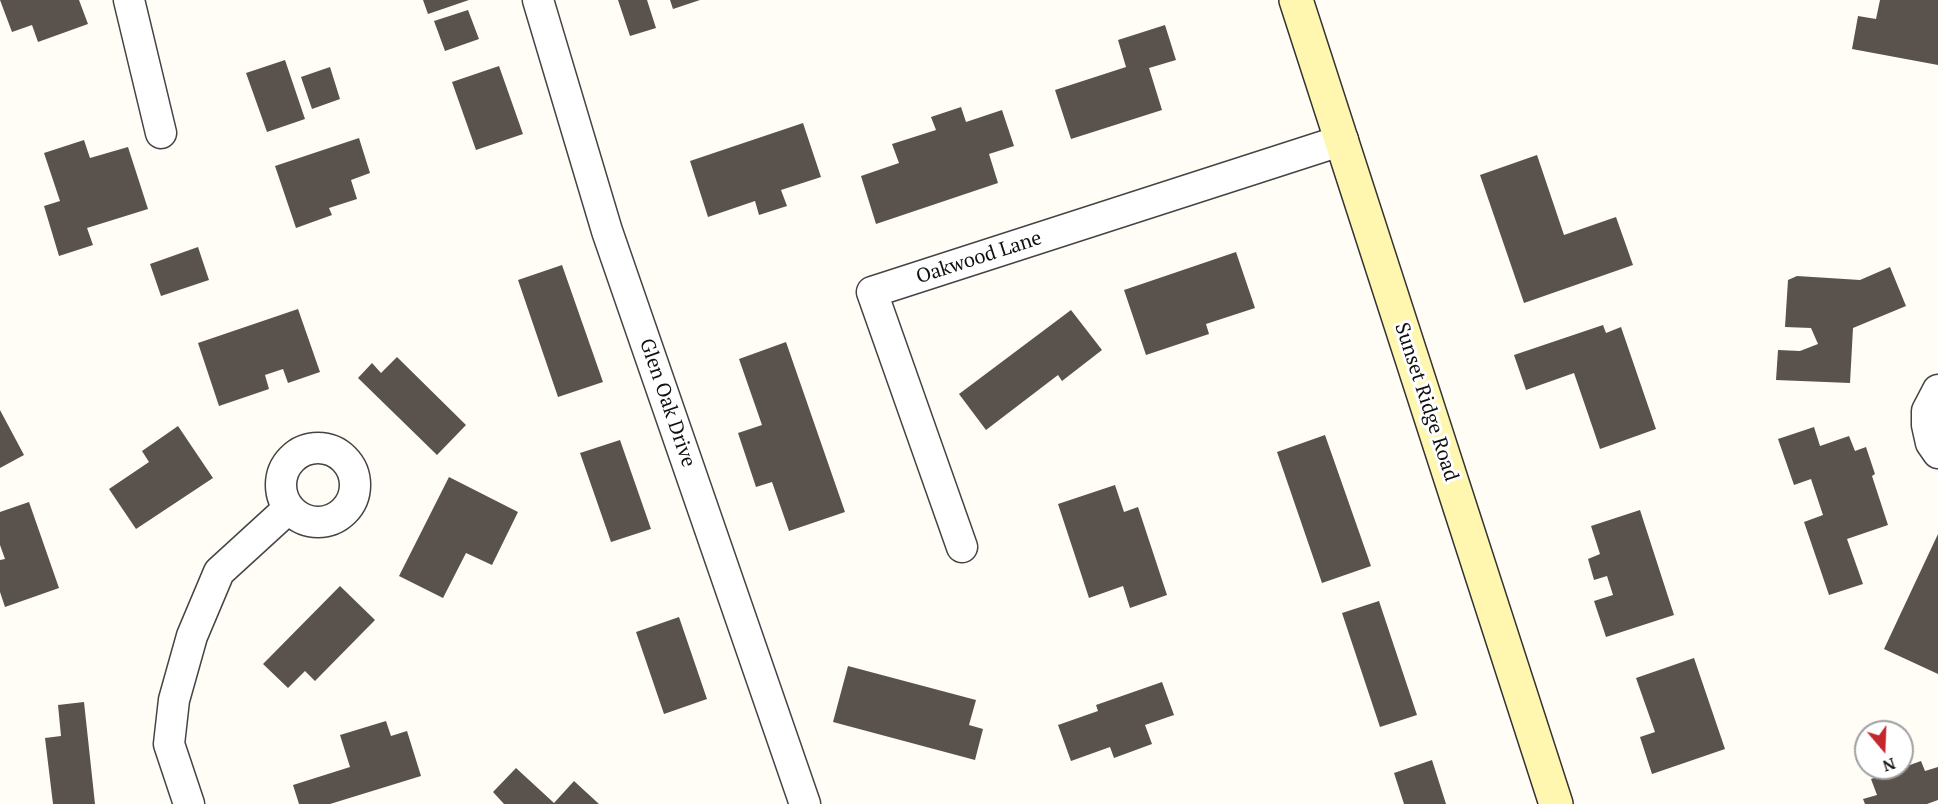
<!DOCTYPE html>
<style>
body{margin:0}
#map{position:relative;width:1938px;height:804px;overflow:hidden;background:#fffdf5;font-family:"PT Serif",serif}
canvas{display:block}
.north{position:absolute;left:1854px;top:720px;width:60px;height:60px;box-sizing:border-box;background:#fff;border:2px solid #a0a0a0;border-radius:50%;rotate:161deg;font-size:16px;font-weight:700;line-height:24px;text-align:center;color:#111}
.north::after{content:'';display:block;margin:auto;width:21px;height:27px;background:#c4262e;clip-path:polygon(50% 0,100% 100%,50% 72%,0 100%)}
</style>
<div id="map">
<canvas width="1938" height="804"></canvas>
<div class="north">N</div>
</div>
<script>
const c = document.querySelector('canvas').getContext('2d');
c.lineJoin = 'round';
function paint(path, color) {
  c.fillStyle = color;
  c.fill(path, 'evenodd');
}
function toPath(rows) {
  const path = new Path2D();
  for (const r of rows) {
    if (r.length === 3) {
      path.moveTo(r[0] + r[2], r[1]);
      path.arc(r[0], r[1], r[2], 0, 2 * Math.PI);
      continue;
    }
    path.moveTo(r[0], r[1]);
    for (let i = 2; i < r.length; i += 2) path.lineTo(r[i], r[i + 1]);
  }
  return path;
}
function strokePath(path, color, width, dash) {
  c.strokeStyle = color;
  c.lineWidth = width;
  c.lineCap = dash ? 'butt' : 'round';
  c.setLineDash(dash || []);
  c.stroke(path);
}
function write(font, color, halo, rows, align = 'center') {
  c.font = font + ' "PT Serif",serif';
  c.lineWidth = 6;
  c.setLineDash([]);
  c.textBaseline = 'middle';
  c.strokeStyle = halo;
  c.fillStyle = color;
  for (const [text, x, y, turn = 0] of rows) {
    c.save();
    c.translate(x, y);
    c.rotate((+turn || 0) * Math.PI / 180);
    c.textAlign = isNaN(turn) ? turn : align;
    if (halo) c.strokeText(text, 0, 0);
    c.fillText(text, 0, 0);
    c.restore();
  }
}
const building = toPath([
 [0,0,79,0,88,24,38,42,32,25,12,32],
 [423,0,469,0,428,14],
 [618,0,647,0,656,28,630,36],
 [670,0,700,0,673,9],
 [1880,0,1938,0,1938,65,1852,49,1858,16,1876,19],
 [468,10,479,39,445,51,434,21],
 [1165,25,1176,60,1149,68,1162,110,1071,139,1055,90,1126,67,1118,40],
 [285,60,305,119,267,132,246,73],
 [499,66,523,134,476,150,452,82],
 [330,67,340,99,312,109,301,77],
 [961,107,966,122,1002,110,1014,146,989,154,998,183,876,224,861,176,899,163,892,144,936,130,931,117],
 [803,123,821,177,781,190,787,206,759,215,755,201,708,217,690,161],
 [359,138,370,173,351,180,357,199,329,208,332,215,296,228,275,166],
 [84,140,90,158,128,147,148,209,87,228,93,245,59,256,44,206,60,201,44,153],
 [1537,155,1564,235,1616,217,1633,265,1524,303,1480,175],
 [198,247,209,280,161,296,150,264],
 [1236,252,1255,308,1206,324,1209,334,1146,355,1124,290],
 [562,265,603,382,558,397,518,280],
 [1890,267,1906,306,1853,328,1850,383,1776,380,1778,350,1800,351,1818,344,1811,328,1785,327,1788,280,1797,276,1860,280],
 [298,309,320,372,288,383,283,369,265,375,269,389,219,406,198,343],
 [1071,310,1102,350,1062,381,1058,375,986,430,959,394],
 [1603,325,1606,333,1621,327,1656,429,1600,449,1574,373,1526,390,1514,355],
 [786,342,845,512,789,531,772,482,756,487,738,433,762,425,739,359],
 [397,357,466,425,437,455,358,378,372,363,381,373],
 [0,410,24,455,0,468],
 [178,426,213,478,136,529,109,489,149,462,142,451],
 [1814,427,1820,446,1849,436,1855,451,1866,447,1875,474,1872,476,1888,525,1847,539,1863,584,1829,595,1804,522,1823,515,1811,479,1794,485,1778,439],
 [1325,435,1371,566,1322,583,1277,452],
 [620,440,651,529,611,542,580,453],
 [449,477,518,512,492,565,466,553,443,598,399,576],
 [1115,485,1124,512,1138,507,1167,595,1130,608,1123,586,1089,598,1058,504],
 [29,502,59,588,5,607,0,592,0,560,5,559,0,545,0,512],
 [1640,510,1674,615,1606,637,1594,601,1613,595,1607,576,1594,580,1588,559,1600,554,1591,526],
 [1938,534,1938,674,1884,649],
 [340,586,375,620,315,681,305,671,288,688,263,664],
 [1379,601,1417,715,1380,727,1342,613],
 [679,617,707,699,664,714,636,632],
 [1694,658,1725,749,1652,774,1640,737,1655,732,1636,678],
 [848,666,976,700,969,725,983,729,975,760,833,722],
 [1162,682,1174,715,1145,725,1152,744,1114,758,1110,747,1071,761,1058,725,1098,711,1096,705],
 [84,702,95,804,53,804,45,738,61,736,58,705],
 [386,721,391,736,407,731,421,776,330,804,299,804,293,785,350,767,340,735],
 [1432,760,1446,804,1404,804,1394,773],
 [1921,761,1925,771,1938,767,1938,800,1927,804,1865,804,1863,799,1877,795,1871,779],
 [516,768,554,803,574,781,599,804,504,804,493,792]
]);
const street = toPath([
 [129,0,161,133],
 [538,0,607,231,805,804],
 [1938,390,1927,411,1927,425,1931,443,1938,453],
 [318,485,37],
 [962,547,872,292,1343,140],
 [189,804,169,744,174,700,192,636,219,572,289,508]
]);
const secondary = toPath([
 [1296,0,1556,804]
]);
const streetNames = [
 ["Oakwood Lane",979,258,-18],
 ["Sunset Ridge Road",1426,402,72],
 ["Glen Oak Drive",667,403,71]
];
paint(building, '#5a524d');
strokePath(street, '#444', 33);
strokePath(secondary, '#333', 36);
strokePath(street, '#fff', 30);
strokePath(secondary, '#fff6b0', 33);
write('20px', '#111', '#fff', streetNames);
</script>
